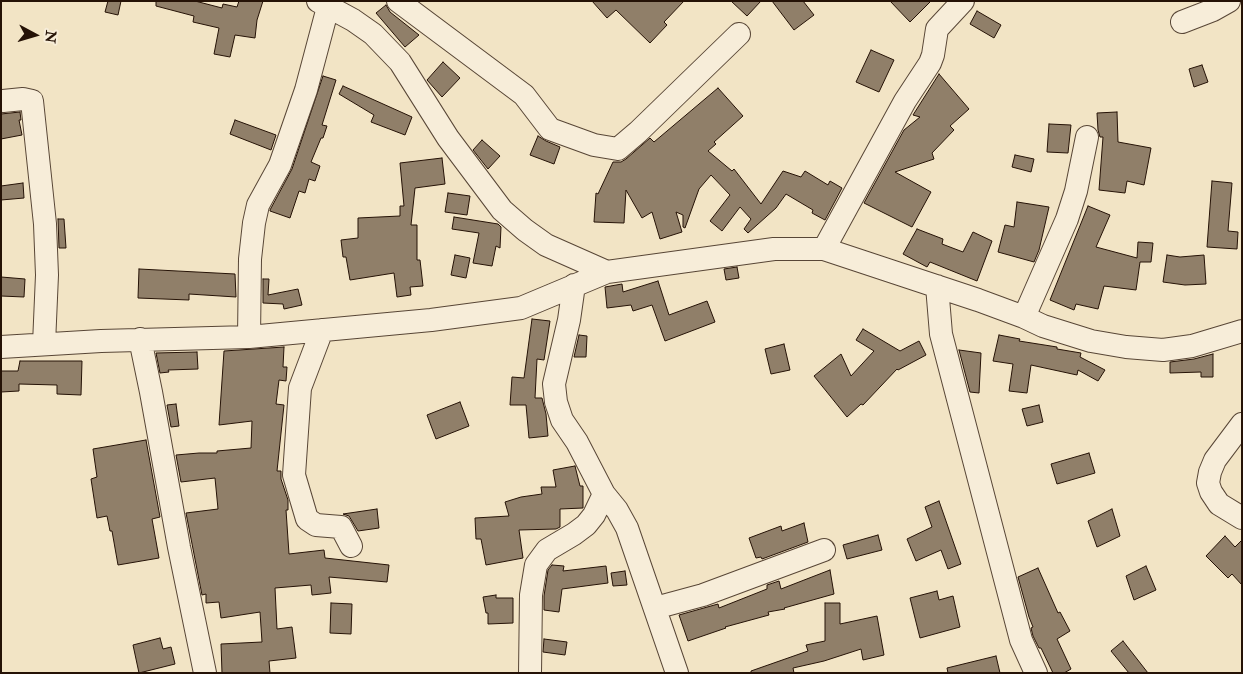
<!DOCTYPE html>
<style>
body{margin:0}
#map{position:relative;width:1243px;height:674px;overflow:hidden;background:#f2e4c5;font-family:"IM FELL Double Pica",serif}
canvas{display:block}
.frame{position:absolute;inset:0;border:2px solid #251206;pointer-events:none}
.north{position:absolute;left:10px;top:10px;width:50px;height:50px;-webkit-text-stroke:4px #f7edd9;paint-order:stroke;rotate:96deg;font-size:14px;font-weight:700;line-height:20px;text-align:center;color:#251206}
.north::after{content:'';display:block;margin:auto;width:18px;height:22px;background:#251206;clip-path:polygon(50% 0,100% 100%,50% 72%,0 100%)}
</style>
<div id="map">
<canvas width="1243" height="674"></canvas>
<div class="frame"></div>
<div class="north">N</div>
</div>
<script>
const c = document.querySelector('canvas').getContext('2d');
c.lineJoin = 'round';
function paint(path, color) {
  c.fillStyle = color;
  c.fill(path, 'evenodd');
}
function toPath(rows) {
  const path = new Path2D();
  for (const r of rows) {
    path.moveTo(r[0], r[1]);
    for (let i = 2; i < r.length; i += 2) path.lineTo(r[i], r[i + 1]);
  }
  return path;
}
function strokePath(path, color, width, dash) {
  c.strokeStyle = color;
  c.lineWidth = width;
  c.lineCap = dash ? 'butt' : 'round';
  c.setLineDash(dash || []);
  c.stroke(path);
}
const building = toPath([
 [108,1,121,1,118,15,105,12,108,1],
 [156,1,195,1,222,8,223,4,237,7,239,1,263,1,257,20,255,38,235,35,230,57,214,54,219,28,193,22,194,16,156,6,156,1],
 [592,1,684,1,664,22,667,25,650,43,616,10,607,18,592,1],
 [731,1,761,1,747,16,731,1],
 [772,1,803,1,814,15,794,30,772,1],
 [890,1,931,1,910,22,890,1],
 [386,5,390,12,419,35,405,47,376,13,386,5],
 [977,11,1001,25,994,38,970,24,977,11],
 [871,50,894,60,879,92,856,82,871,50],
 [443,62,460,78,442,97,427,80,443,62],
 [1202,65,1208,82,1194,87,1189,69,1202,65],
 [939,74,969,109,950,126,954,130,932,153,934,159,895,172,931,192,912,227,864,203,904,130,920,117,913,115,939,74],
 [323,76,336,80,322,125,327,126,323,138,321,138,311,162,320,166,315,181,309,179,305,193,299,191,290,218,270,211,270,210,292,169,323,76],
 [343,86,412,117,405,135,371,122,374,115,339,94,343,86],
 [718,88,743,116,714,142,716,144,708,151,732,171,734,169,761,204,783,171,801,177,805,171,828,185,830,181,842,188,825,220,812,213,813,210,786,194,776,208,748,233,744,229,751,219,740,207,722,231,710,221,730,195,711,175,699,189,685,228,683,227,683,215,676,212,682,232,660,239,652,212,642,218,626,190,624,223,594,222,596,193,598,194,613,162,621,162,626,159,650,138,654,142,718,88],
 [20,112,21,120,19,120,22,135,1,139,1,114,20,112],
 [1117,112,1118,142,1151,148,1144,185,1127,181,1125,193,1099,190,1103,137,1100,137,1098,130,1097,113,1117,112],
 [235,120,276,135,271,150,230,134,235,120],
 [1049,124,1071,125,1068,153,1047,152,1049,124],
 [538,136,546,141,560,147,554,164,530,155,538,136],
 [482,140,500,156,488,169,473,150,482,140],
 [1015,155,1034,159,1031,172,1012,167,1015,155],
 [442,158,445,184,415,188,411,225,417,225,417,260,420,260,423,286,410,287,411,295,397,297,394,273,350,280,346,257,343,257,341,240,358,238,358,218,400,216,400,206,404,206,400,163,442,158],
 [1212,181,1232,183,1228,231,1238,232,1237,249,1207,247,1212,181],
 [23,183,24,198,1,200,1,186,23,183],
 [448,193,470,196,467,215,445,212,448,193],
 [1017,202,1049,207,1039,250,1034,262,998,252,1005,225,1014,227,1017,202],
 [1088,206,1110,215,1096,247,1137,258,1138,242,1153,243,1151,262,1140,262,1136,290,1104,286,1098,309,1076,304,1074,310,1050,300,1088,206],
 [454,217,498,224,501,227,500,248,496,246,492,266,473,263,479,233,452,229,454,217],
 [58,219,64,219,66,248,59,248,58,219],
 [917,229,943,239,942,244,963,252,973,232,992,241,977,281,930,262,927,267,903,254,917,229],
 [455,255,470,258,466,278,451,275,455,255],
 [1167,255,1180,257,1204,255,1206,284,1185,285,1163,282,1167,255],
 [737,267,739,278,726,280,724,269,737,267],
 [139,269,235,274,236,297,189,294,189,300,138,298,139,269],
 [1,277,25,279,24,297,1,296,1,277],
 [263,279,269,279,268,295,298,289,302,305,284,309,283,304,263,303,263,279],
 [658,281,669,315,707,301,715,322,665,341,652,305,633,311,631,305,607,308,605,287,622,284,623,292,658,281],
 [532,319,550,321,544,360,537,359,535,398,542,398,546,414,548,436,529,438,526,405,510,405,512,377,524,378,532,319],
 [863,329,900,351,919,341,926,355,898,370,897,369,863,405,861,404,847,417,814,376,841,354,851,376,874,351,856,340,863,329],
 [579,335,587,336,586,357,574,357,579,335],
 [999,335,1020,339,1019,341,1057,347,1057,349,1081,353,1080,357,1105,370,1098,381,1078,370,1077,375,1031,365,1027,393,1009,391,1013,364,993,361,999,335],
 [784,344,790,370,771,374,765,349,784,344],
 [284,347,283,367,287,367,286,381,279,380,276,404,284,405,277,471,281,471,281,479,288,500,288,510,286,510,289,554,324,550,325,558,389,565,387,582,329,577,331,593,312,595,311,585,275,588,277,629,292,627,296,658,269,661,270,673,222,673,221,644,262,642,260,612,221,618,219,602,206,603,206,594,202,595,186,513,218,509,215,478,181,482,176,455,199,453,217,453,217,451,251,448,252,421,219,425,224,351,284,347],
 [959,350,981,353,979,393,970,392,959,350],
 [197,352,198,369,168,370,169,372,160,373,156,353,197,352],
 [1213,354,1213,377,1201,377,1201,372,1170,373,1170,362,1194,359,1213,354],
 [20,361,82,361,81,395,57,394,57,385,19,384,19,391,1,392,1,371,18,371,20,361],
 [460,402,469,426,436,439,427,415,460,402],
 [176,404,179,426,171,427,167,405,176,404],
 [1039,405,1043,422,1027,426,1022,409,1039,405],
 [146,440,160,517,152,519,159,558,118,565,112,531,110,531,107,516,97,518,91,479,97,477,93,449,146,440],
 [1089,453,1095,473,1057,484,1051,464,1089,453],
 [575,466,580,486,583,486,583,508,560,509,560,527,556,529,519,530,523,558,486,565,481,539,476,539,475,518,509,516,505,502,521,497,542,494,541,487,556,487,553,470,575,466],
 [939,501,961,564,948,569,941,550,916,561,907,539,932,527,925,507,939,501],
 [377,509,379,528,358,531,349,516,343,514,377,509],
 [1112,509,1120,536,1097,547,1088,521,1112,509],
 [804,523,808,542,762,559,761,557,756,558,749,538,781,526,782,531,804,523],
 [878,535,882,550,847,559,843,545,878,535],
 [1225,536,1235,547,1242,540,1242,585,1232,574,1228,578,1206,556,1225,536],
 [552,565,564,566,563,571,606,566,608,583,562,589,559,612,544,610,544,596,548,570,552,565],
 [1146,566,1156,590,1134,600,1126,576,1146,566],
 [1038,568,1058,613,1060,612,1070,631,1057,639,1071,669,1064,673,1053,673,1041,648,1039,648,1033,636,1031,628,1033,627,1029,617,1018,577,1038,568],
 [830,570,834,594,784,608,785,609,768,612,769,615,725,627,726,628,688,641,679,615,718,604,719,608,767,589,767,585,779,581,781,589,830,570],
 [625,571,627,585,613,586,611,573,625,571],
 [937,591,939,600,953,596,960,627,920,638,910,598,937,591],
 [496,595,496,598,513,598,513,623,488,624,488,613,486,613,483,597,496,595],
 [331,603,352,604,351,634,330,633,331,603],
 [825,603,840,603,840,624,877,616,884,655,863,660,861,649,824,661,793,668,794,673,751,673,751,671,808,651,806,645,825,641,825,603],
 [160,638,163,649,171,647,175,664,139,673,133,645,160,638],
 [544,639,567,642,565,655,543,652,544,639],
 [1123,641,1148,673,1129,673,1111,651,1123,641],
 [996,656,1000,673,948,673,947,668,996,656]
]);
const minor = toPath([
 [318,1,353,20,373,34,400,62,448,138,502,210,525,230,546,245,607,272],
 [398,1,524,95,550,129,594,145,618,149,638,132,739,34],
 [1182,22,1213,10,1229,1],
 [3,101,23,99,32,101,45,224,47,275,44,344],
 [824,249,905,101,930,63,933,55,937,29,963,1],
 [937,286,941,334,1021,640,1036,673],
 [1024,317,1067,219,1076,191,1087,137],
 [322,330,300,388,294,475,307,519,316,525,341,527,351,546],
 [249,337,250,259,254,223,258,205,280,165,306,90,328,7],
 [140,339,151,392,179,547,205,673],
 [1,347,101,341,249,337,431,320,521,308,607,272,774,249,824,249,978,300,1024,317,1043,326,1091,341,1126,347,1163,350,1192,346,1242,331],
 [1242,424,1215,460,1210,472,1208,483,1211,492,1219,504,1242,518],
 [604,494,617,510,627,528,677,673],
 [655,608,703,595,824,550],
 [530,673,531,595,536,565,547,550,574,534,586,525,594,515,604,494,577,442,562,420,556,402,554,384,569,320,574,285]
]);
paint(building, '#907f69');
strokePath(building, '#251206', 1);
strokePath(minor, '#584636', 24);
strokePath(minor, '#f7edd9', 22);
</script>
